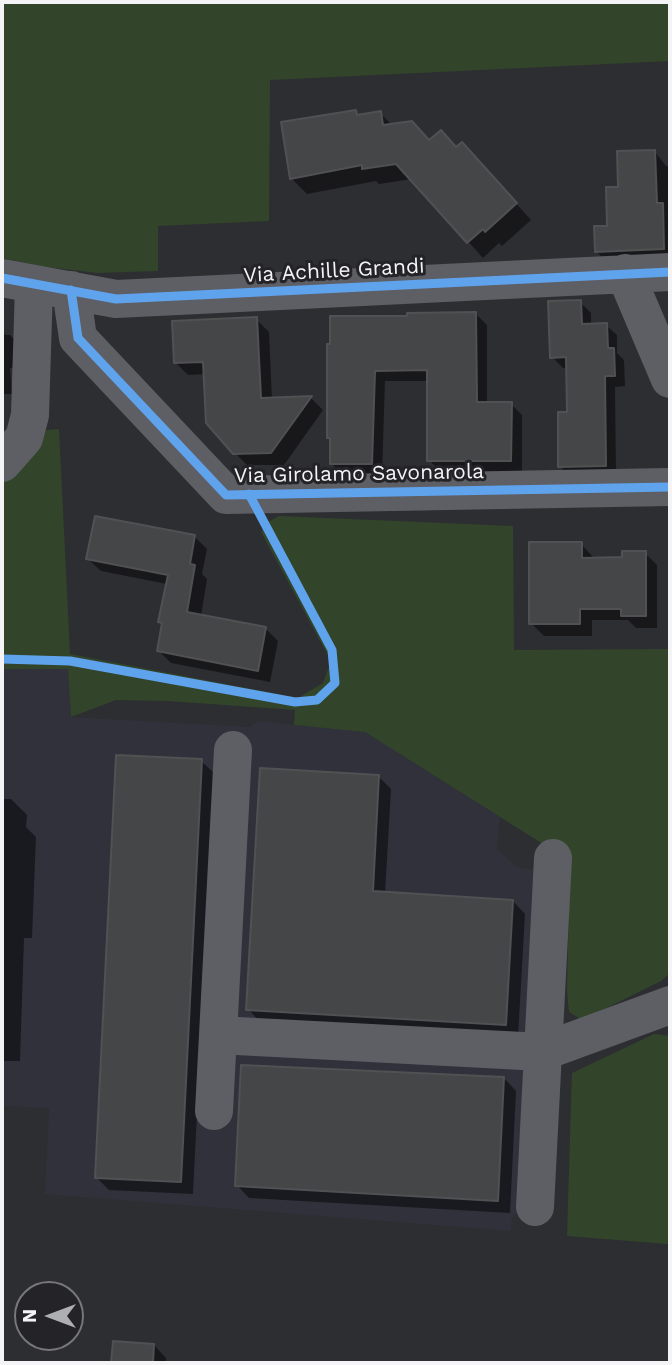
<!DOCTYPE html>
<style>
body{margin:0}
#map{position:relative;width:672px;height:1365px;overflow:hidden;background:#2d2e31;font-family:"Work Sans",sans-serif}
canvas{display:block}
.frame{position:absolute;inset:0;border:4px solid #f4f4f7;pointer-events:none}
.north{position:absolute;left:14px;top:1281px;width:70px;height:70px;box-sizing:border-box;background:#232328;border:2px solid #77777b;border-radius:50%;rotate:270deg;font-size:19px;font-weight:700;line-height:28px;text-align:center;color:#f4f4f7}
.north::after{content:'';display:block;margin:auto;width:24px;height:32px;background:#aeafb2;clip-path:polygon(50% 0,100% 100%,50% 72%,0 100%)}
</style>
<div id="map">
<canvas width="672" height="1365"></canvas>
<div class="frame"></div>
<div class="north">N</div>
</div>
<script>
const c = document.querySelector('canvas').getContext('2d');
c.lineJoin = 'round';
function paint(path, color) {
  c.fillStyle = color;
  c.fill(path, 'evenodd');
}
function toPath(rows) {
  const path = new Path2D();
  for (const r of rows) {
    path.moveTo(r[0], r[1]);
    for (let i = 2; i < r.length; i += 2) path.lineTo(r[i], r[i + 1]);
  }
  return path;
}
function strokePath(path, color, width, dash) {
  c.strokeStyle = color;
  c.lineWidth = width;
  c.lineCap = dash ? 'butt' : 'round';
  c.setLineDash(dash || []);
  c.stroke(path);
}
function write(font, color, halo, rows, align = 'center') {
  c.font = font + ' "Work Sans",sans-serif';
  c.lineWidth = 6;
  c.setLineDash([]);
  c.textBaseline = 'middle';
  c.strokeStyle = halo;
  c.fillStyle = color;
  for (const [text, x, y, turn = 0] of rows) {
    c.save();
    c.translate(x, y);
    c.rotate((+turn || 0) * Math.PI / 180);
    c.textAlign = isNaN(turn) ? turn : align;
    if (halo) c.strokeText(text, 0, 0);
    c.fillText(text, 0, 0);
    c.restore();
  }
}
const built = toPath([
 [2,669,69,669,71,717,251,727,256,722,261,721,365,732,500,817,497,849,517,867,533,870,519,1212,512,1217,511,1231,45,1194,49,1108,2,1106]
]);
const green = toPath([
 [2,2,670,2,670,61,270,80,269,221,158,226,158,271,97,273,40,266,2,258],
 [59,429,70,654,298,698,323,683,331,661,261,532,268,522,279,516,513,526,514,650,670,649,670,973,661,981,582,1020,569,1012,567,990,570,861,365,732,294,725,295,710,168,701,116,700,71,717,68,669,2,669,2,434],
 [654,1034,670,1036,668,1244,567,1236,572,1073]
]);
const shadow = toPath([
 [356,112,360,116,380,113,392,125,430,142,457,148,477,160,531,220,502,246,499,243,483,258,412,179,379,184,376,181,307,194,291,178],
 [655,152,666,166,670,166,670,261,608,263,596,251,609,228,620,188],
 [580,302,591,313,591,325,606,325,617,335,617,353,624,360,625,386,615,387,616,476,571,477,560,466,569,414,568,368,563,368,552,357],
 [476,314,487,325,487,404,511,404,522,415,522,472,440,471,429,460,429,381,385,381,382,475,343,475,332,464,332,440,329,437,329,346],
 [256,319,269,332,272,400,311,398,323,410,284,465,247,465,234,452,206,374,188,375,175,362],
 [2,328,5,335,10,335,22,347,22,367,10,368,12,394,2,394],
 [195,537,207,549,202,574,207,579,201,616,265,628,278,641,270,682,171,663,159,651,163,625,160,622,167,584,101,571,88,559],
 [581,544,593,557,593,559,624,559,645,553,657,565,657,628,636,628,628,620,592,620,592,636,544,636,531,623],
 [201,761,214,773,193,1194,109,1190,96,1177],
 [379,777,391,789,385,894,513,901,525,914,518,1037,260,1022,248,1009],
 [2,799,11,799,27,815,26,827,36,837,32,938,24,938,20,1061,2,1061],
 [504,1078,516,1091,510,1213,249,1198,237,1185],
 [114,1343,154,1345,166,1358,166,1363,113,1363]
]);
const building = toPath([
 [356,110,357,115,381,111,383,125,412,121,429,140,441,130,456,147,462,142,517,203,485,232,483,229,467,243,396,164,362,169,362,165,290,179,281,122,356,110],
 [655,150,657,203,663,203,664,249,595,252,594,226,607,226,606,187,618,187,617,151,655,150],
 [581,300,582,324,607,323,608,348,614,348,615,376,605,376,606,466,558,467,558,412,567,412,566,357,550,358,548,301,581,300],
 [476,312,477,402,512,402,511,461,427,461,427,370,375,371,372,464,330,464,330,438,327,438,327,344,330,344,330,316,407,316,407,313,476,312],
 [257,317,261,398,312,396,271,453,233,454,206,423,203,362,174,363,172,321,257,317],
 [95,516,195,535,190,564,195,565,187,612,266,627,258,671,157,651,162,623,158,622,168,575,86,559,95,516],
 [529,542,582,542,582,558,622,557,622,551,646,551,646,616,621,616,621,609,580,609,580,624,529,624,529,542],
 [116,755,202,759,181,1182,95,1178,116,755],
 [260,768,379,775,373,891,513,900,506,1025,246,1010,260,768],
 [241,1065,504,1077,498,1201,235,1186,241,1065],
 [113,1341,154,1344,153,1363,111,1363,113,1341]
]);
const minor = toPath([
 [625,273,670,379],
 [2,278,116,299,670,272],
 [71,290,78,338,226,495,670,487],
 [2,463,24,438,30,415,34,286],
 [233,750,218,1035,542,1052,670,1005],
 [214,1111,218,1035],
 [535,1207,553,858]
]);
const cycleway = toPath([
 [2,278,116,299,670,272],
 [71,290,78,338,226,495,670,487],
 [2,659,70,661,295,702,317,700,335,683,332,650,249,494]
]);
const streetNames = [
 ["Via Achille Grandi",334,271,-3],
 ["Via Girolamo Savonarola",359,474,-1]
];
paint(built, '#30313b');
paint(green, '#32452b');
paint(shadow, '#0007');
paint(building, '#454648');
strokePath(building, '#515154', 2);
strokePath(minor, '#5e5f65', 38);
strokePath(cycleway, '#60a3ed', 9);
write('21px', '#f4f4f7', '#232328', streetNames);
</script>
